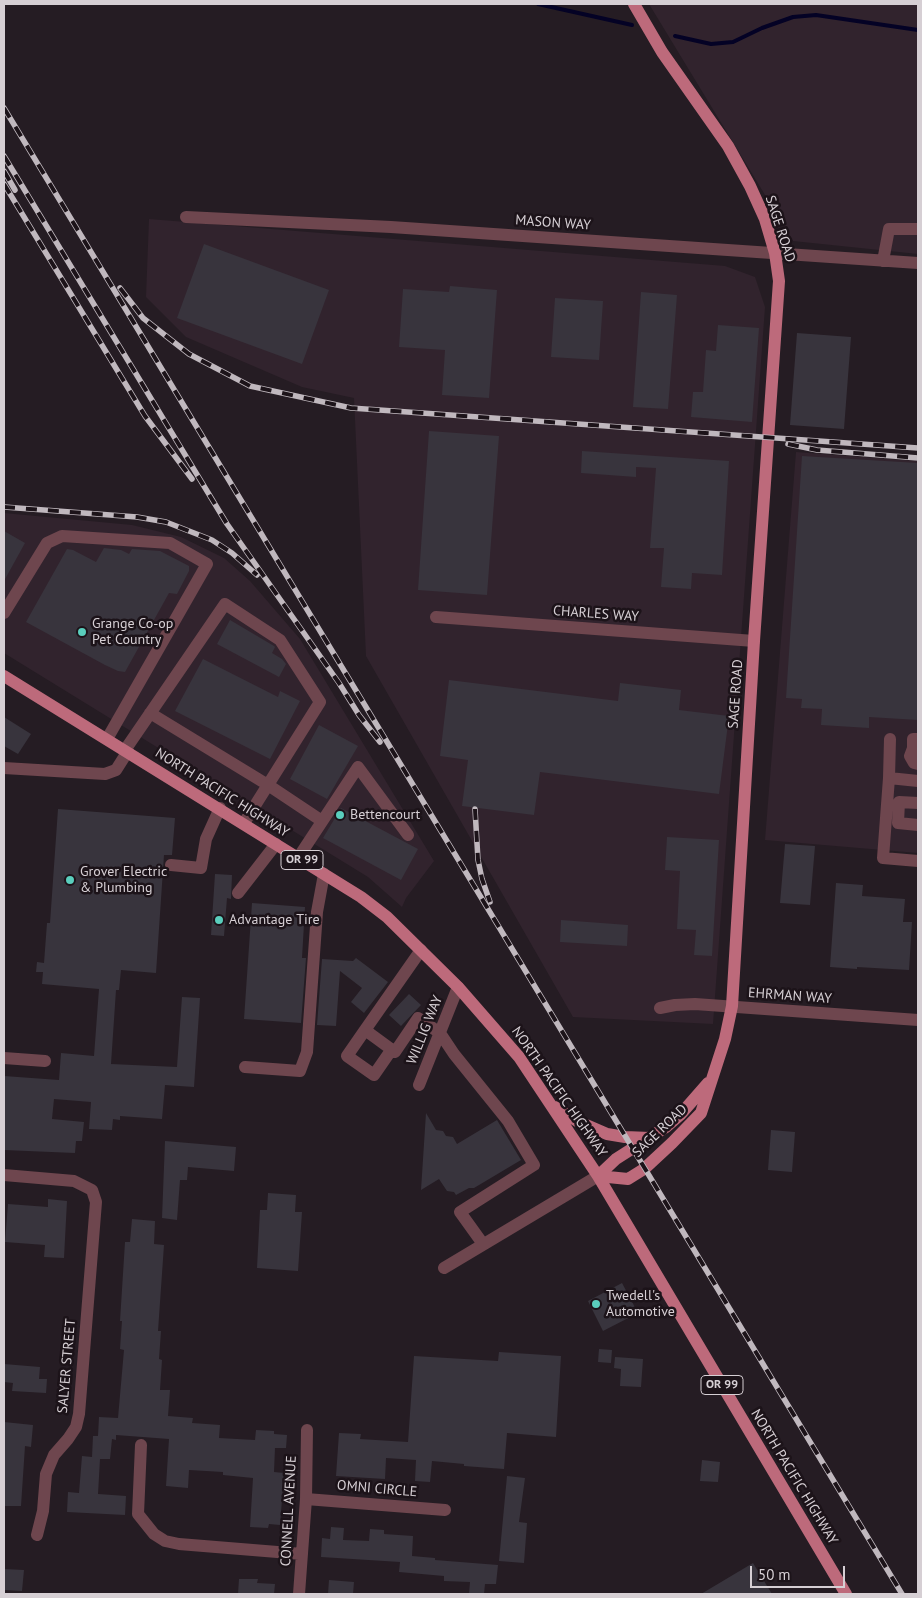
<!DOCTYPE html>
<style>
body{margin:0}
#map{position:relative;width:922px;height:1598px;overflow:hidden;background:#251c23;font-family:"PT Sans",sans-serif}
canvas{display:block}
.frame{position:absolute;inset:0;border:5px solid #d6cfd4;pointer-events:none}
.scale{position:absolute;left:750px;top:1566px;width:95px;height:22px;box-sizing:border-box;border:2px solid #d6cfd4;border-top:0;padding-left:6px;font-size:15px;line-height:18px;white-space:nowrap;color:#d6cfd4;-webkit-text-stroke:4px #1c1319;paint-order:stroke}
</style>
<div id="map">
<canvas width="922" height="1598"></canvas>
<div class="frame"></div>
<div class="scale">50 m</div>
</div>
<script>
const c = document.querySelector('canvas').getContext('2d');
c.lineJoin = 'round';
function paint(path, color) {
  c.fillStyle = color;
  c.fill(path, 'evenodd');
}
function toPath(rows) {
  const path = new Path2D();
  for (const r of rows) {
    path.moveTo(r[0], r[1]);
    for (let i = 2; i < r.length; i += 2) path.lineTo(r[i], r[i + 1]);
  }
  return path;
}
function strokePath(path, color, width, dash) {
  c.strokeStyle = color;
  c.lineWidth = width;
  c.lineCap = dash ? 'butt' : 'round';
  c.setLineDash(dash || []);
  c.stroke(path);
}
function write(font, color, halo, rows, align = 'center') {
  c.font = font + ' "PT Sans",sans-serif';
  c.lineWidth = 5;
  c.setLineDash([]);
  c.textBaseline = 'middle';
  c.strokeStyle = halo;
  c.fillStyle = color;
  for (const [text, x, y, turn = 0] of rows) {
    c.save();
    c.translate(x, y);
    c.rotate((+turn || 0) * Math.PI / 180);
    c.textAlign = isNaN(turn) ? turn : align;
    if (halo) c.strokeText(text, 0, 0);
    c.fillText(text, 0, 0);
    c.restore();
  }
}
const built = toPath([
 [649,4,918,4,918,254,793,241],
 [149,219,725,266,755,277,765,307,713,1024,573,1017,366,656,354,398,302,387,186,337,146,297],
 [796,452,918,461,918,853,765,840],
 [4,513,132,525,181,537,224,558,250,581,300,639,434,861,406,898,402,907,368,877,4,653]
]);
const stream = toPath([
 [538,4,632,25],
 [675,36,711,44,733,42,762,28,793,17,816,15,918,30]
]);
const building = toPath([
 [204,244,329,290,302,364,177,318],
 [450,286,497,290,489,398,442,395,445,350,399,347,403,289,449,292],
 [641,292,677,295,668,409,633,407],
 [555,298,603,301,599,360,551,357],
 [718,325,759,328,752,422,691,417,693,392,703,392,706,350,716,351],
 [797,333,851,337,844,429,790,425],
 [429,431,499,436,487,595,418,590],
 [582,451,729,461,722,575,692,573,691,589,661,587,664,548,650,548,656,468,636,467,636,477,581,473],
 [802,456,918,463,918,720,869,717,869,728,821,725,822,709,801,708,802,699,786,698],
 [4,531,25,543,4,581],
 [104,548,121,550,129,554,132,549,160,551,189,566,189,571,177,594,169,593,125,672,118,671,105,665,26,622,67,549,73,550,96,562],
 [230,620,274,646,275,647,272,653,282,659,286,664,279,677,217,644],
 [203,659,278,697,280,691,300,701,270,759,175,711],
 [449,680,618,701,620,683,681,690,679,710,729,716,719,794,540,772,534,815,462,806,468,760,440,756],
 [4,717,31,734,18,754,4,746],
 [319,725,358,746,327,799,290,779],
 [341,808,418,849,401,880,323,838],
 [58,809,175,818,172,855,164,855,156,973,121,970,119,990,116,990,111,1064,177,1067,182,997,200,998,194,1087,165,1085,162,1119,120,1116,120,1120,113,1119,112,1130,89,1129,91,1102,54,1099,52,1119,84,1122,82,1141,76,1141,75,1153,4,1150,4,1076,59,1080,61,1053,94,1056,99,989,42,984,43,972,36,972,37,962,44,963,47,923,50,923],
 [667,837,719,840,712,956,694,955,696,930,677,929,680,871,665,870],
 [785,844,815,846,810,905,780,903],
 [215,874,232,875,231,899,227,898,224,936,211,935],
 [836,883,863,885,862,896,905,899,903,922,912,922,909,970,857,967,857,969,830,967],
 [252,903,305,907,302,958,306,958,301,1023,244,1019],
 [561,920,628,925,627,946,560,942],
 [356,958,388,982,364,1013,351,1002,362,988,340,971,336,1026,317,1025,322,959,353,961],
 [409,994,421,1005,401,1026,389,1015],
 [426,1113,436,1130,443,1131,446,1136,453,1137,457,1144,497,1120,521,1160,474,1188,469,1188,456,1195,454,1192,447,1191,439,1179,421,1190],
 [771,1130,795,1132,792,1172,768,1170],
 [165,1141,236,1147,234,1171,188,1167,187,1180,180,1180,177,1220,162,1218],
 [268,1193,296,1195,295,1212,302,1212,298,1271,257,1268,260,1210,267,1210],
 [48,1199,67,1201,64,1258,44,1257,45,1245,5,1242,8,1204,48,1207],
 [132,1219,155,1221,154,1244,164,1245,158,1331,161,1331,159,1359,162,1360,160,1390,170,1390,168,1416,193,1418,192,1423,220,1425,219,1438,255,1440,256,1430,274,1431,274,1434,287,1435,286,1448,275,1448,274,1472,284,1473,280,1525,269,1524,268,1528,250,1527,253,1478,223,1475,223,1472,189,1470,188,1488,166,1486,169,1439,116,1435,116,1440,112,1439,110,1459,100,1459,98,1494,126,1496,125,1515,67,1512,68,1492,79,1493,82,1456,92,1457,93,1436,98,1436,99,1417,118,1418,124,1350,120,1349,122,1321,120,1321,125,1242,130,1242],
 [622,1283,638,1313,603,1331,588,1301],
 [599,1349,612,1350,611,1363,598,1362],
 [499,1352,561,1356,556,1437,507,1433,504,1469,464,1466,464,1464,432,1461,430,1482,415,1481,416,1460,386,1458,385,1479,336,1476,339,1433,361,1434,360,1439,408,1442,414,1356,498,1361],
 [615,1357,643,1359,641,1387,620,1386,621,1369,614,1368],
 [4,1364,40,1367,39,1379,47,1379,46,1393,12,1391,13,1383,4,1382],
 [4,1422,33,1425,31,1447,25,1446,21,1506,4,1506],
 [702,1460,720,1462,718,1482,700,1481],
 [507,1476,525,1478,519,1522,527,1523,524,1563,499,1561],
 [331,1527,344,1528,343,1540,369,1541,370,1529,384,1530,384,1534,413,1536,412,1556,435,1558,435,1560,498,1565,496,1584,485,1584,484,1594,469,1594,470,1582,444,1581,444,1576,399,1572,400,1562,321,1557,322,1538,330,1539],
 [753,1563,772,1594,701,1594],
 [4,1569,24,1570,22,1591,4,1590],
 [239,1579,258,1579,257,1583,275,1584,274,1594,238,1594],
 [329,1580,354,1582,353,1594,328,1594]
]);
const minor = toPath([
 [186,217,391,227,918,263],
 [883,261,889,229,918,229],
 [4,613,47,543,62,536,170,543,207,564,107,739],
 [436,617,754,641],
 [150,713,268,785,322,821],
 [913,748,913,739,918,739],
 [125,750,225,604,280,640,320,702,244,823],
 [918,752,913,748,910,756,914,763,918,764],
 [4,768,105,774,116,770,128,751],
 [889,778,890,739],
 [918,781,889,778,883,858,918,861],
 [918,803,899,802,898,823,918,825],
 [298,858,358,767,408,835],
 [171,865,201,868,206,839,220,808],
 [238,893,276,844],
 [421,950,365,1030,395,1052,418,1018,440,1033,454,1054,508,1121,534,1165,460,1212,483,1244],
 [660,1008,675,1005,695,1004,918,1020],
 [365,1030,347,1056,374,1075,392,1049],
 [4,1058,45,1061],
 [245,1067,300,1071,307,1052,317,912,324,874],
 [419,1085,458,987],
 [4,1175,74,1181,92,1190,96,1202,79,1414,76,1427,68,1439,54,1455,46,1474,43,1511,37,1535],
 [444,1268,598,1176],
 [141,1445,138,1514,154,1534,165,1541,179,1544,302,1554],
 [306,1499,445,1510],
 [299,1594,306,1499,307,1430]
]);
const major = toPath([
 [4,676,361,897,387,917,458,987,519,1057,598,1176,846,1594],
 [555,1107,577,1121,607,1134,625,1137,650,1138],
 [598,1176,628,1179,644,1169,672,1143,701,1113,725,1039,732,1006,754,641,779,281,775,253,765,219,750,186,728,146,662,52,634,4],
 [598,1176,616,1159,666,1127,680,1115,708,1083]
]);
const rail = toPath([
 [4,108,902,1594],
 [4,156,227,524,339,683,359,715,380,742],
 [4,171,15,190],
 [4,184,145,416,192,479],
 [120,288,143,318,189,354,250,386,351,408,918,448],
 [788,444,817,450,918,458],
 [4,507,137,517,166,522,212,540,232,553,257,575],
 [475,809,478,860,482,879,490,902]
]);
const markers = [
 [82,632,5,"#5acebd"],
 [340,815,5,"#5acebd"],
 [70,880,5,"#5acebd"],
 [219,920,5,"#5acebd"],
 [596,1304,5,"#5acebd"]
];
const shields = [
 [302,860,42],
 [722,1385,42]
];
const shieldNames = [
 ["OR 99",302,860],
 ["OR 99",722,1385]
];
const streetNames = [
 ["MASON WAY",553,223,4],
 ["SAGE ROAD",780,229,72],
 ["CHARLES WAY",596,614,4],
 ["SAGE ROAD",736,694,-86],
 ["NORTH PACIFIC HIGHWAY",222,793,32],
 ["EHRMAN WAY",790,996,4],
 ["WILLIG WAY",425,1030,-68],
 ["NORTH PACIFIC HIGHWAY",559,1092,55],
 ["SAGE ROAD",660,1131,-44],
 ["SALYER STREET",67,1366,-85],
 ["NORTH PACIFIC HIGHWAY",794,1477,59],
 ["OMNI CIRCLE",377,1489,5],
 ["CONNELL AVENUE",289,1511,-87]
];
const poiNames = [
 ["Grange Co-op",92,624],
 ["Pet Country",92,640],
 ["Bettencourt",350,815],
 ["Grover Electric",80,872],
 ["& Plumbing",80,888],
 ["Advantage Tire",229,920],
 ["Twedell's",606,1296],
 ["Automotive",606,1312]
];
paint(built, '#31232d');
strokePath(stream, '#040225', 4);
paint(building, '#38343d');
strokePath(minor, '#6e464e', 12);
strokePath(major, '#bd6a7b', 12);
strokePath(rail, '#c0b8be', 5.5);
strokePath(rail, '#1c1319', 4, [11]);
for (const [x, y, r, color] of markers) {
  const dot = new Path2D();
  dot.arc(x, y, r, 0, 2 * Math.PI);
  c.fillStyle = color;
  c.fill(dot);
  strokePath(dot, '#1c1319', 2);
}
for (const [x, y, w] of shields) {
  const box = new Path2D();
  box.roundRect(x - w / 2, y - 9.5, w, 19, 4);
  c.fillStyle = '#1c1319';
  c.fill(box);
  strokePath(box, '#d6cfd4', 1);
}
write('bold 12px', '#d6cfd4', null, shieldNames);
write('14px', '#d6cfd4', '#1c1319', streetNames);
write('14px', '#d6cfd4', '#1c1319', poiNames, 'left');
</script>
